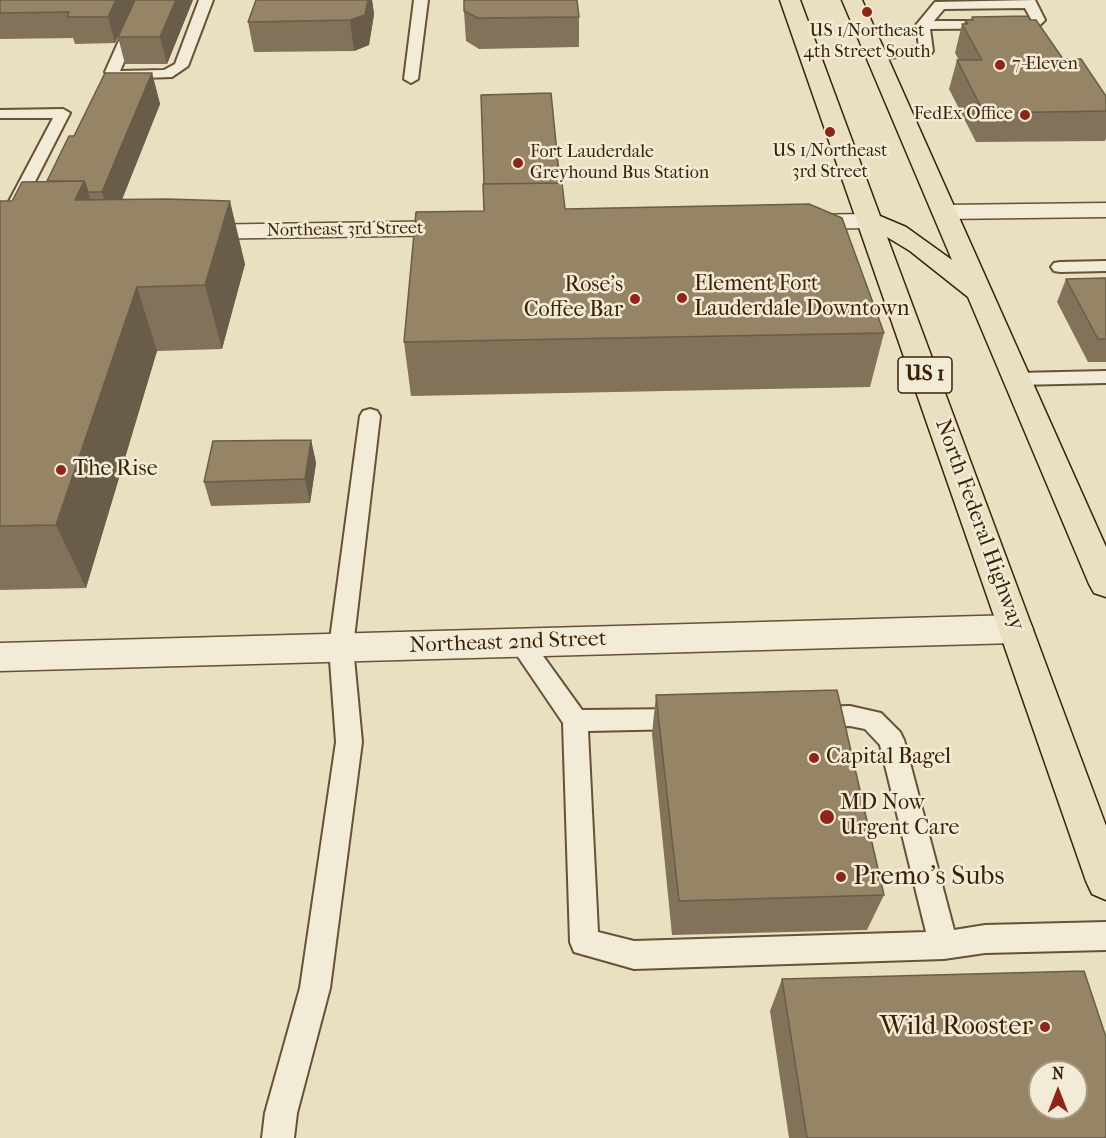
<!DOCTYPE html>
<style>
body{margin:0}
#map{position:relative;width:1106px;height:1138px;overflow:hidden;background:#e9e0c2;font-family:"IM FELL French Canon",serif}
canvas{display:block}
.north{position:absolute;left:1028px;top:1060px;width:60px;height:60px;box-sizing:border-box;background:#f1ebd7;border:2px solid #a99a83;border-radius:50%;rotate:0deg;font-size:16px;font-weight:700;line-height:24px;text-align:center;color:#3d2104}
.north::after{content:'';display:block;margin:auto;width:21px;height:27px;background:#8f2418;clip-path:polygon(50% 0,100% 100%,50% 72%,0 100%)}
</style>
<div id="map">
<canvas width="1106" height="1138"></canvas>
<div class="north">N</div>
</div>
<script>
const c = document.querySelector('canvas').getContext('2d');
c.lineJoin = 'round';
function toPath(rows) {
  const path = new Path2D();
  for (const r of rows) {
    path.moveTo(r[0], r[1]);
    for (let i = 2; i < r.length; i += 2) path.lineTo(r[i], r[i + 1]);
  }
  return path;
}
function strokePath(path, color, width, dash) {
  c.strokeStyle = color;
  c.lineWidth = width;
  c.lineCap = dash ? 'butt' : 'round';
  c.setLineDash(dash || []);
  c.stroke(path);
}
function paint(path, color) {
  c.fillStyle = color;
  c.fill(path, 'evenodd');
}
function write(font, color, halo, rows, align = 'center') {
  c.font = font + ' "IM FELL French Canon",serif';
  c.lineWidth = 5;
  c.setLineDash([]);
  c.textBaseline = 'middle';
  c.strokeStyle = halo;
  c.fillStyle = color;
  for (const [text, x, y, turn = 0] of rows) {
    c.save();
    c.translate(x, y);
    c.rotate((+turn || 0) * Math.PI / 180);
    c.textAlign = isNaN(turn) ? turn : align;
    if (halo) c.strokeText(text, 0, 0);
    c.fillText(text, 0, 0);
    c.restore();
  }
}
const service = toPath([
 [137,0,151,0,120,71,164,70,175,64,199,0,213,0,188,66,172,77,116,79,105,72,137,0],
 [414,0,428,0,418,79,411,83,404,79,414,0],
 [1035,0,1045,20,1037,28,930,29,933,51,931,54,876,59,869,55,876,51,919,47,916,25,935,2,1035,0],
 [1025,8,1031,19,1029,21,934,21,944,9,1025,8],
 [63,109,70,113,22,207,14,212,8,211,6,207,53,118,0,118,0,110,63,109],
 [1106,261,1106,271,1060,272,1054,271,1051,267,1054,263,1060,262,1106,261],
 [1106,371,1106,383,1017,385,1010,383,1007,379,1010,375,1017,373,1106,371],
 [370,409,377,411,380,416,353,647,362,742,330,988,297,1113,294,1138,262,1138,265,1113,300,988,336,742,329,647,360,416,363,411,370,409],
 [520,633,528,635,582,710,682,709,691,712,694,719,691,726,682,729,588,731,598,932,634,941,926,932,880,745,865,729,850,726,811,727,802,724,799,717,802,710,811,707,850,706,881,713,900,732,904,740,954,930,985,925,1106,922,1106,950,985,953,944,959,634,969,574,952,570,942,563,723,508,642,512,635,520,633]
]);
const minor = toPath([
 [1106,203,1106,217,944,219,935,217,932,212,935,207,944,205,1106,203],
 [870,214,879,216,882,221,879,226,870,228,800,229,791,227,788,222,791,217,800,215,870,214],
 [460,221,469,223,472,228,469,233,460,235,194,239,185,237,182,232,185,227,194,225,460,221],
 [1016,615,1028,619,1033,629,1028,639,1016,643,0,671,0,643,1016,615]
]);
const primary = toPath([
 [780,0,800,0,880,216,906,227,952,260,842,0,862,0,1106,547,1106,597,1094,593,1089,584,968,297,910,251,887,237,1106,826,1106,900,1092,894,1086,881,780,0]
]);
const wall = toPath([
 [0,0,135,0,115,43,75,44,73,38,0,39],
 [135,0,193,0,167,64,125,64,118,37],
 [256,0,372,0,374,14,369,45,354,51,254,52,248,22],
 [464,11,579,17,579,47,479,49,466,41],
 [972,17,1030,20,1063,59,1106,96,1106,138,1105,141,976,142,949,89,957,60,959,60,955,53,962,24,964,24,965,20,971,20],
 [152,73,160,104,122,199,245,264,222,349,157,351,86,588,0,590,0,201,12,201,47,181,74,136],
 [560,183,565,209,884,333,870,387,411,396,404,342,484,211],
 [1106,278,1106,362,1088,362,1057,302,1066,279],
 [311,440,316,463,310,503,211,506,204,482],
 [656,695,884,895,867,930,672,935,652,734],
 [782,979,1106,1138,789,1138,770,1011]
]);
const shadedWall = toPath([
 [116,0,135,0,115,43,108,17],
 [176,0,193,0,167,64,160,37],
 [368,0,372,0,374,14,369,45,354,51,350,20],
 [152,73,160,104,112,225,102,192],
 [84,181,105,243,75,200],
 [230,201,245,264,222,349,205,285],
 [137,287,157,351,86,588,56,525],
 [311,440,316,463,310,503,305,479]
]);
const building = toPath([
 [0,0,116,0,108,17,67,17,69,12,0,13,0,0],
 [135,0,176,0,160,37,118,37,135,0],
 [256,0,368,0,365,15,350,20,248,22,256,0],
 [464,0,577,0,579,17,478,18,464,11,464,0],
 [1028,16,1030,20,1036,20,1063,59,1081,59,1106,96,1106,111,984,113,957,60,982,60,962,24,968,24,965,20,973,20,972,17,1028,16],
 [105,73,152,73,102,192,88,192,84,181,47,181,69,136,74,136,105,73],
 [551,93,560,183,484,184,481,95,551,93],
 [84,181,75,200,167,199,230,201,205,285,137,287,56,525,0,526,0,201,12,201,22,182,84,181],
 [562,183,565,209,809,204,842,218,884,333,404,342,416,212,484,211,483,184,562,183],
 [1106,278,1106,339,1098,339,1066,279,1106,278],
 [311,440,305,479,204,482,213,441,311,440],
 [837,690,884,895,679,901,656,695,837,690],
 [1084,971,1106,1037,1106,1138,807,1138,782,979,1084,971],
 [1040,1072,1076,1072,1076,1108,1040,1108,1040,1072]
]);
const markers = [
 [867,12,6,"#8f2418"],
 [1000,65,6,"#8f2418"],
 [1025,115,6,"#8f2418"],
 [830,132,6,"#8f2418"],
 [518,163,6,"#8f2418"],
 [682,298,6,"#8f2418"],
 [635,299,6,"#8f2418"],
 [61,470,6,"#8f2418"],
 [814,758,6,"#8f2418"],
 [827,817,8,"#8f2418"],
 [841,877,6,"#8f2418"],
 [1045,1027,6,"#8f2418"]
];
const farPoinames = [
 ["US 1/Northeast",867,32],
 ["4th Street South",867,53],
 ["7-Eleven",1012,65,"left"],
 ["FedEx Office",1013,115,"right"],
 ["US 1/Northeast",830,152],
 ["3rd Street",830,173],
 ["Fort Lauderdale",530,153,"left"],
 ["Greyhound Bus Station",530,174,"left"]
];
const farStreetnames = [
 ["Northeast 3rd Street",345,230,-1]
];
const shields = [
 [925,375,54]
];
const shieldNames = [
 ["US 1",925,375]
];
const poiNames = [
 ["Element Fort",694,285],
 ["Lauderdale Downtown",694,310],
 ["Rose's",623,286,"right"],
 ["Coffee Bar",623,311,"right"],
 ["The Rise",73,470],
 ["Capital Bagel",826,758],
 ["MD Now",840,804],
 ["Urgent Care",840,829]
];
const streetNames = [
 ["North Federal Highway",979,525,70],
 ["Northeast 2nd Street",508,643,-2]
];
const nearPoinames = [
 ["Premo's Subs",853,877],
 ["Wild Rooster",1033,1027,"right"]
];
strokePath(service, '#685134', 4);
strokePath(minor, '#685134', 3);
strokePath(primary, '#3d2104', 3);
paint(service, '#f1ebd7');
paint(minor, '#f1ebd7');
paint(primary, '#e9e0c2');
paint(wall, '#817259');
paint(shadedWall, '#695c48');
paint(building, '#968467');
strokePath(building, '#695c48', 1.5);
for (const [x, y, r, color] of markers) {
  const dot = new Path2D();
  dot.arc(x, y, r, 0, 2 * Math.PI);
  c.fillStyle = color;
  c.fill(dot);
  strokePath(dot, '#f1ebd7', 2);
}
write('18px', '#3d2104', '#f1ebd7', farPoinames);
write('18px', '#3d2104', '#f1ebd7', farStreetnames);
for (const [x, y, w] of shields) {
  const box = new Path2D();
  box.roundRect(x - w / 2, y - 18, w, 36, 4.5);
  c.fillStyle = '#f1ebd7';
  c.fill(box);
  strokePath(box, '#3d2104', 1.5);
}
write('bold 21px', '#3d2104', null, shieldNames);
write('22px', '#3d2104', '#f1ebd7', poiNames, 'left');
write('22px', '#3d2104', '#f1ebd7', streetNames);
write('27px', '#3d2104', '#f1ebd7', nearPoinames, 'left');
</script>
